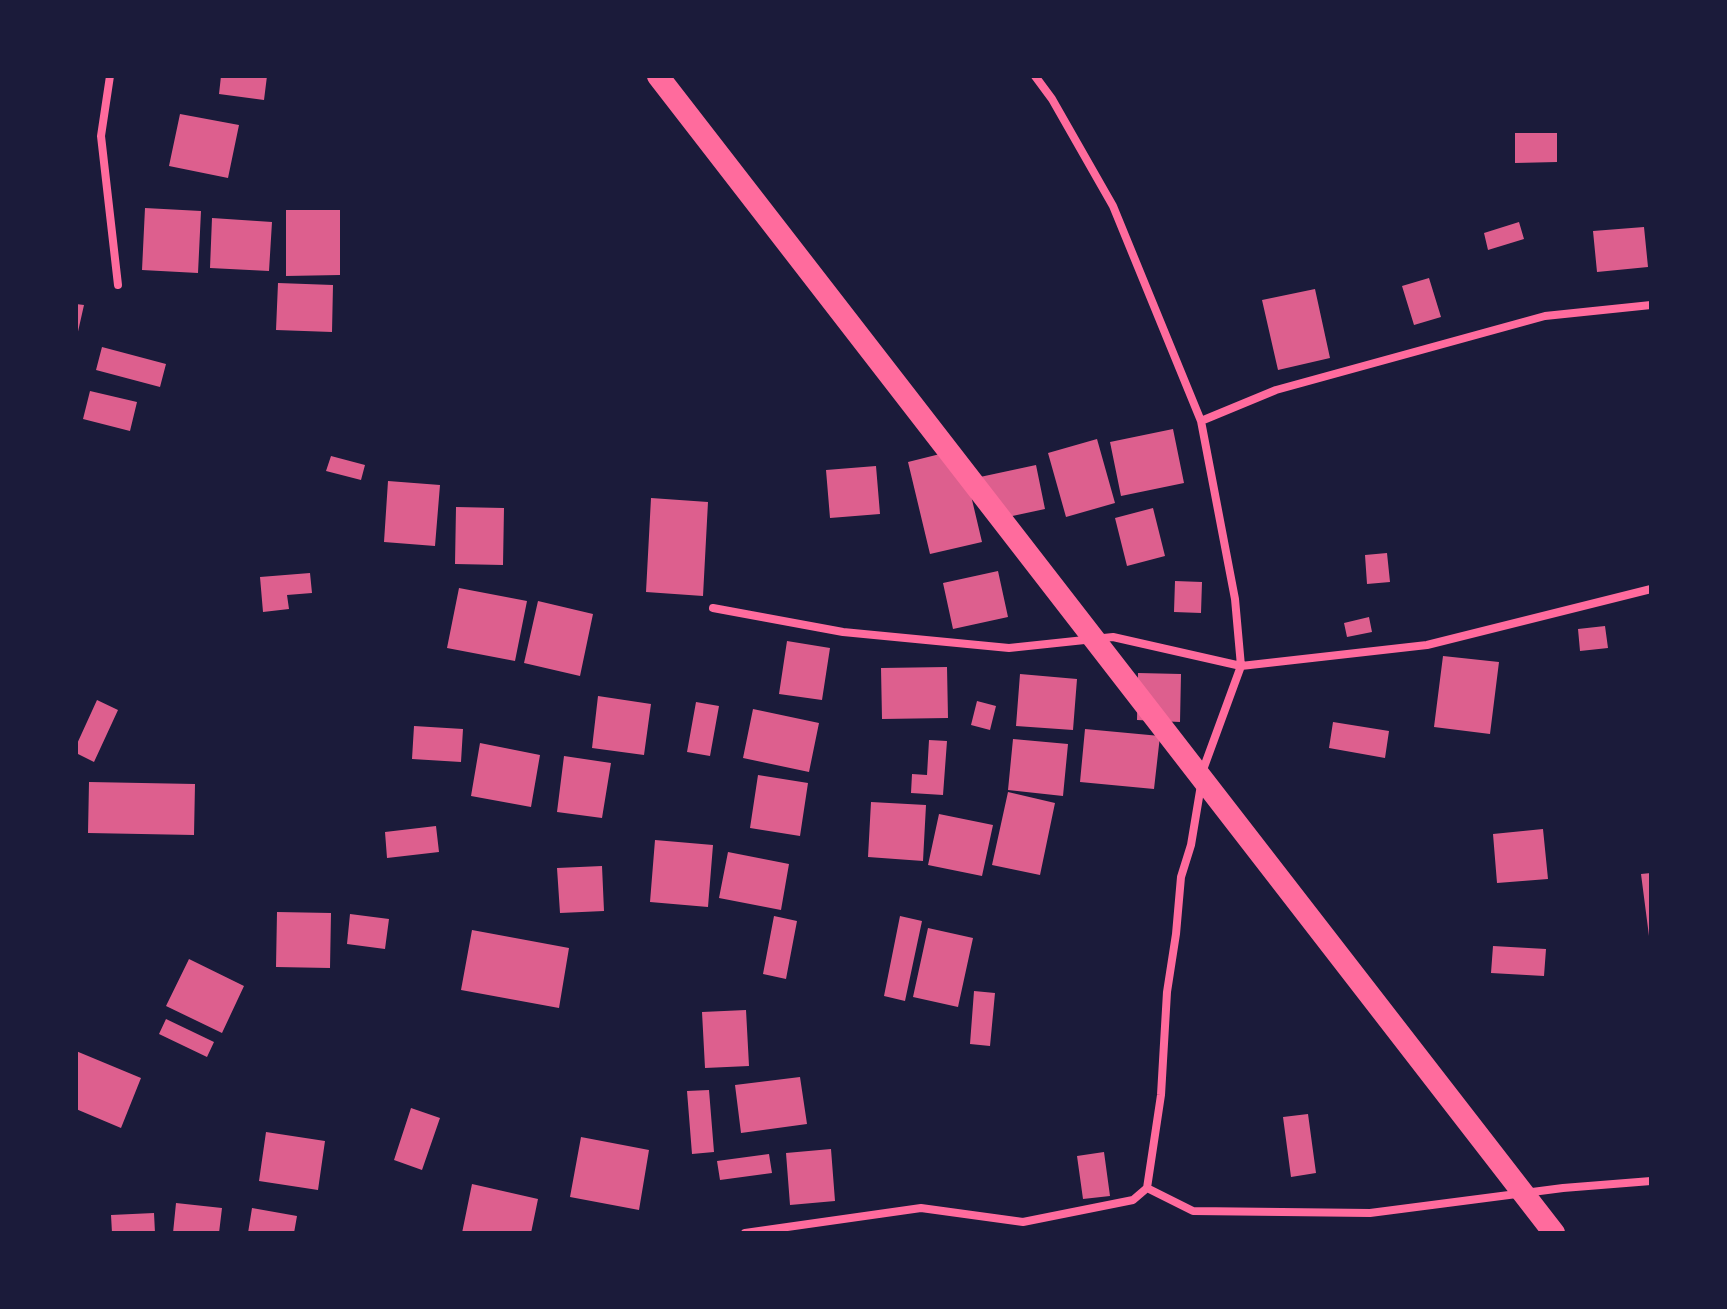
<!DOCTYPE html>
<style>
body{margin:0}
#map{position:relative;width:1727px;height:1309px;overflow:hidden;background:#1b1b3a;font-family:"Alegreya Sans",sans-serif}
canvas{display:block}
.frame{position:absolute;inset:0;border:78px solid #1b1b3a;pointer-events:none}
</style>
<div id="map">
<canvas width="1727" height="1309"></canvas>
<div class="frame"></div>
</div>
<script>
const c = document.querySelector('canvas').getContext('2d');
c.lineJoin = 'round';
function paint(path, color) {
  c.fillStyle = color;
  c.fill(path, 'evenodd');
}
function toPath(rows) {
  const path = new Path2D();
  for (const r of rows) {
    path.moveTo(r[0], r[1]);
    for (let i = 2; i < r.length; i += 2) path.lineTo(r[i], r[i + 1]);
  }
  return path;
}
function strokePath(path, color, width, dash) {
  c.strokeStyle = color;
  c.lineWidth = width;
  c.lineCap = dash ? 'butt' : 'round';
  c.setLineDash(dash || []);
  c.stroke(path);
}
const building = toPath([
 [221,76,267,76,264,100,219,94],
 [180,114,239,125,228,178,169,166],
 [1515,133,1557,133,1557,162,1515,163],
 [145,208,201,211,198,273,142,270],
 [286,210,340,210,340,275,286,276],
 [212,218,272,222,269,271,210,268],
 [1519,222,1524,239,1488,250,1484,233],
 [1644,227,1648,267,1597,272,1593,231],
 [1429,278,1441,317,1414,325,1402,286],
 [278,283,333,285,332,332,276,330],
 [1315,289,1330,358,1278,370,1262,300],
 [76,304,84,305,77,336,76,335],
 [102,347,166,364,160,387,96,370],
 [90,391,137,402,130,431,83,419],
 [1173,429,1184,483,1121,496,1110,442],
 [1097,439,1115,503,1066,517,1048,453],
 [960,449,982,542,930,554,908,462],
 [331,456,365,465,361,480,326,471],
 [1036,465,1045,509,989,521,980,477],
 [876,466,880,514,830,518,826,470],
 [388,481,440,485,435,546,384,542],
 [651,498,708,502,703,596,646,592],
 [456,507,504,508,503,565,455,564],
 [1153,508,1165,556,1127,566,1115,518],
 [1387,553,1390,582,1367,584,1365,555],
 [998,571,1008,617,953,629,943,583],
 [310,573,312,593,287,595,289,609,263,612,260,577],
 [1175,581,1202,582,1201,613,1174,612],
 [459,588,527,601,515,661,447,648],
 [538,601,593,614,580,676,524,663],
 [1369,617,1372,632,1347,637,1344,623],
 [1605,626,1608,648,1580,651,1578,629],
 [787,641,830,648,822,700,779,694],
 [1443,656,1499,662,1490,734,1434,727],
 [947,667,948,718,882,719,881,668],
 [1138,673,1181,674,1180,722,1137,720],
 [1020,674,1077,679,1073,730,1016,726],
 [598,696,651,704,644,755,592,748],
 [97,700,118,710,94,762,76,753,76,746],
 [977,701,996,706,990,730,971,725],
 [696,702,719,706,710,756,687,752],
 [753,709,819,723,809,772,743,758],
 [1333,722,1389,731,1385,758,1329,748],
 [414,726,463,729,461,762,412,759],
 [1085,729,1160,736,1154,789,1080,782],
 [1013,739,1068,744,1063,796,1008,790],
 [929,740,947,741,943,795,911,793,912,774,927,775],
 [480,743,540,755,531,807,471,796],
 [564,756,611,763,602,818,557,812],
 [758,775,808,783,800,836,750,828],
 [89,782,195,784,194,835,88,833],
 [1008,792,1055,803,1040,875,992,865],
 [871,802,926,805,923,861,868,857],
 [939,814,993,825,982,876,928,865],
 [436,826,439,852,387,858,385,832],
 [1543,829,1548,879,1497,883,1493,834],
 [655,840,713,845,708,907,650,902],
 [728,852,789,864,781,910,719,898],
 [602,866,604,911,560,913,557,868],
 [1651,873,1651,936,1649,936,1641,874],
 [277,912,331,913,330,968,276,967],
 [350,914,389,919,385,949,347,944],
 [774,916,797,921,786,979,763,974],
 [900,916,922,921,905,1001,884,996],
 [928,928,973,938,958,1007,913,997],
 [472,930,569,948,559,1008,461,990],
 [1493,946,1546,949,1544,976,1491,973],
 [189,959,244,986,222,1033,166,1006],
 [974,991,995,993,990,1046,970,1044],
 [746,1010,749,1066,705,1068,702,1012],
 [166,1019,214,1042,207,1057,159,1034],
 [76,1051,141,1078,121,1128,76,1109],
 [800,1077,807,1124,741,1133,735,1085],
 [709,1090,714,1152,692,1154,687,1091],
 [411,1108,440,1118,422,1170,394,1160],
 [1308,1114,1316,1173,1291,1177,1283,1117],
 [266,1132,325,1141,318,1190,259,1181],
 [581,1137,649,1150,639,1210,570,1197],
 [831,1149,835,1201,790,1205,786,1153],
 [1104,1152,1110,1196,1083,1199,1077,1156],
 [769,1154,772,1173,720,1180,717,1161],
 [472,1184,538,1199,531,1233,462,1233],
 [176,1203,222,1208,219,1233,173,1233],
 [252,1208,297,1216,294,1233,248,1233],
 [154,1213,155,1233,112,1233,111,1215]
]);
const minor = toPath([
 [110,76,101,136,118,285],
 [1201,421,1276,390,1545,316,1651,305],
 [713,608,843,632,1009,648,1113,637,1241,666,1427,645,1651,589],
 [1147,1188,1193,1211,1370,1213,1563,1188,1651,1181],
 [745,1233,921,1208,1023,1222,1133,1200,1147,1188,1161,1095,1167,992,1176,934,1181,877,1191,845,1204,767,1241,666,1235,599,1201,421,1113,206,1052,99,1035,76]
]);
const trunk = toPath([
 [658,76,1554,1233]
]);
paint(building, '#dd5f8e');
strokePath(minor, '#ff6b9d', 8);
strokePath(trunk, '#ff6b9d', 22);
</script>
